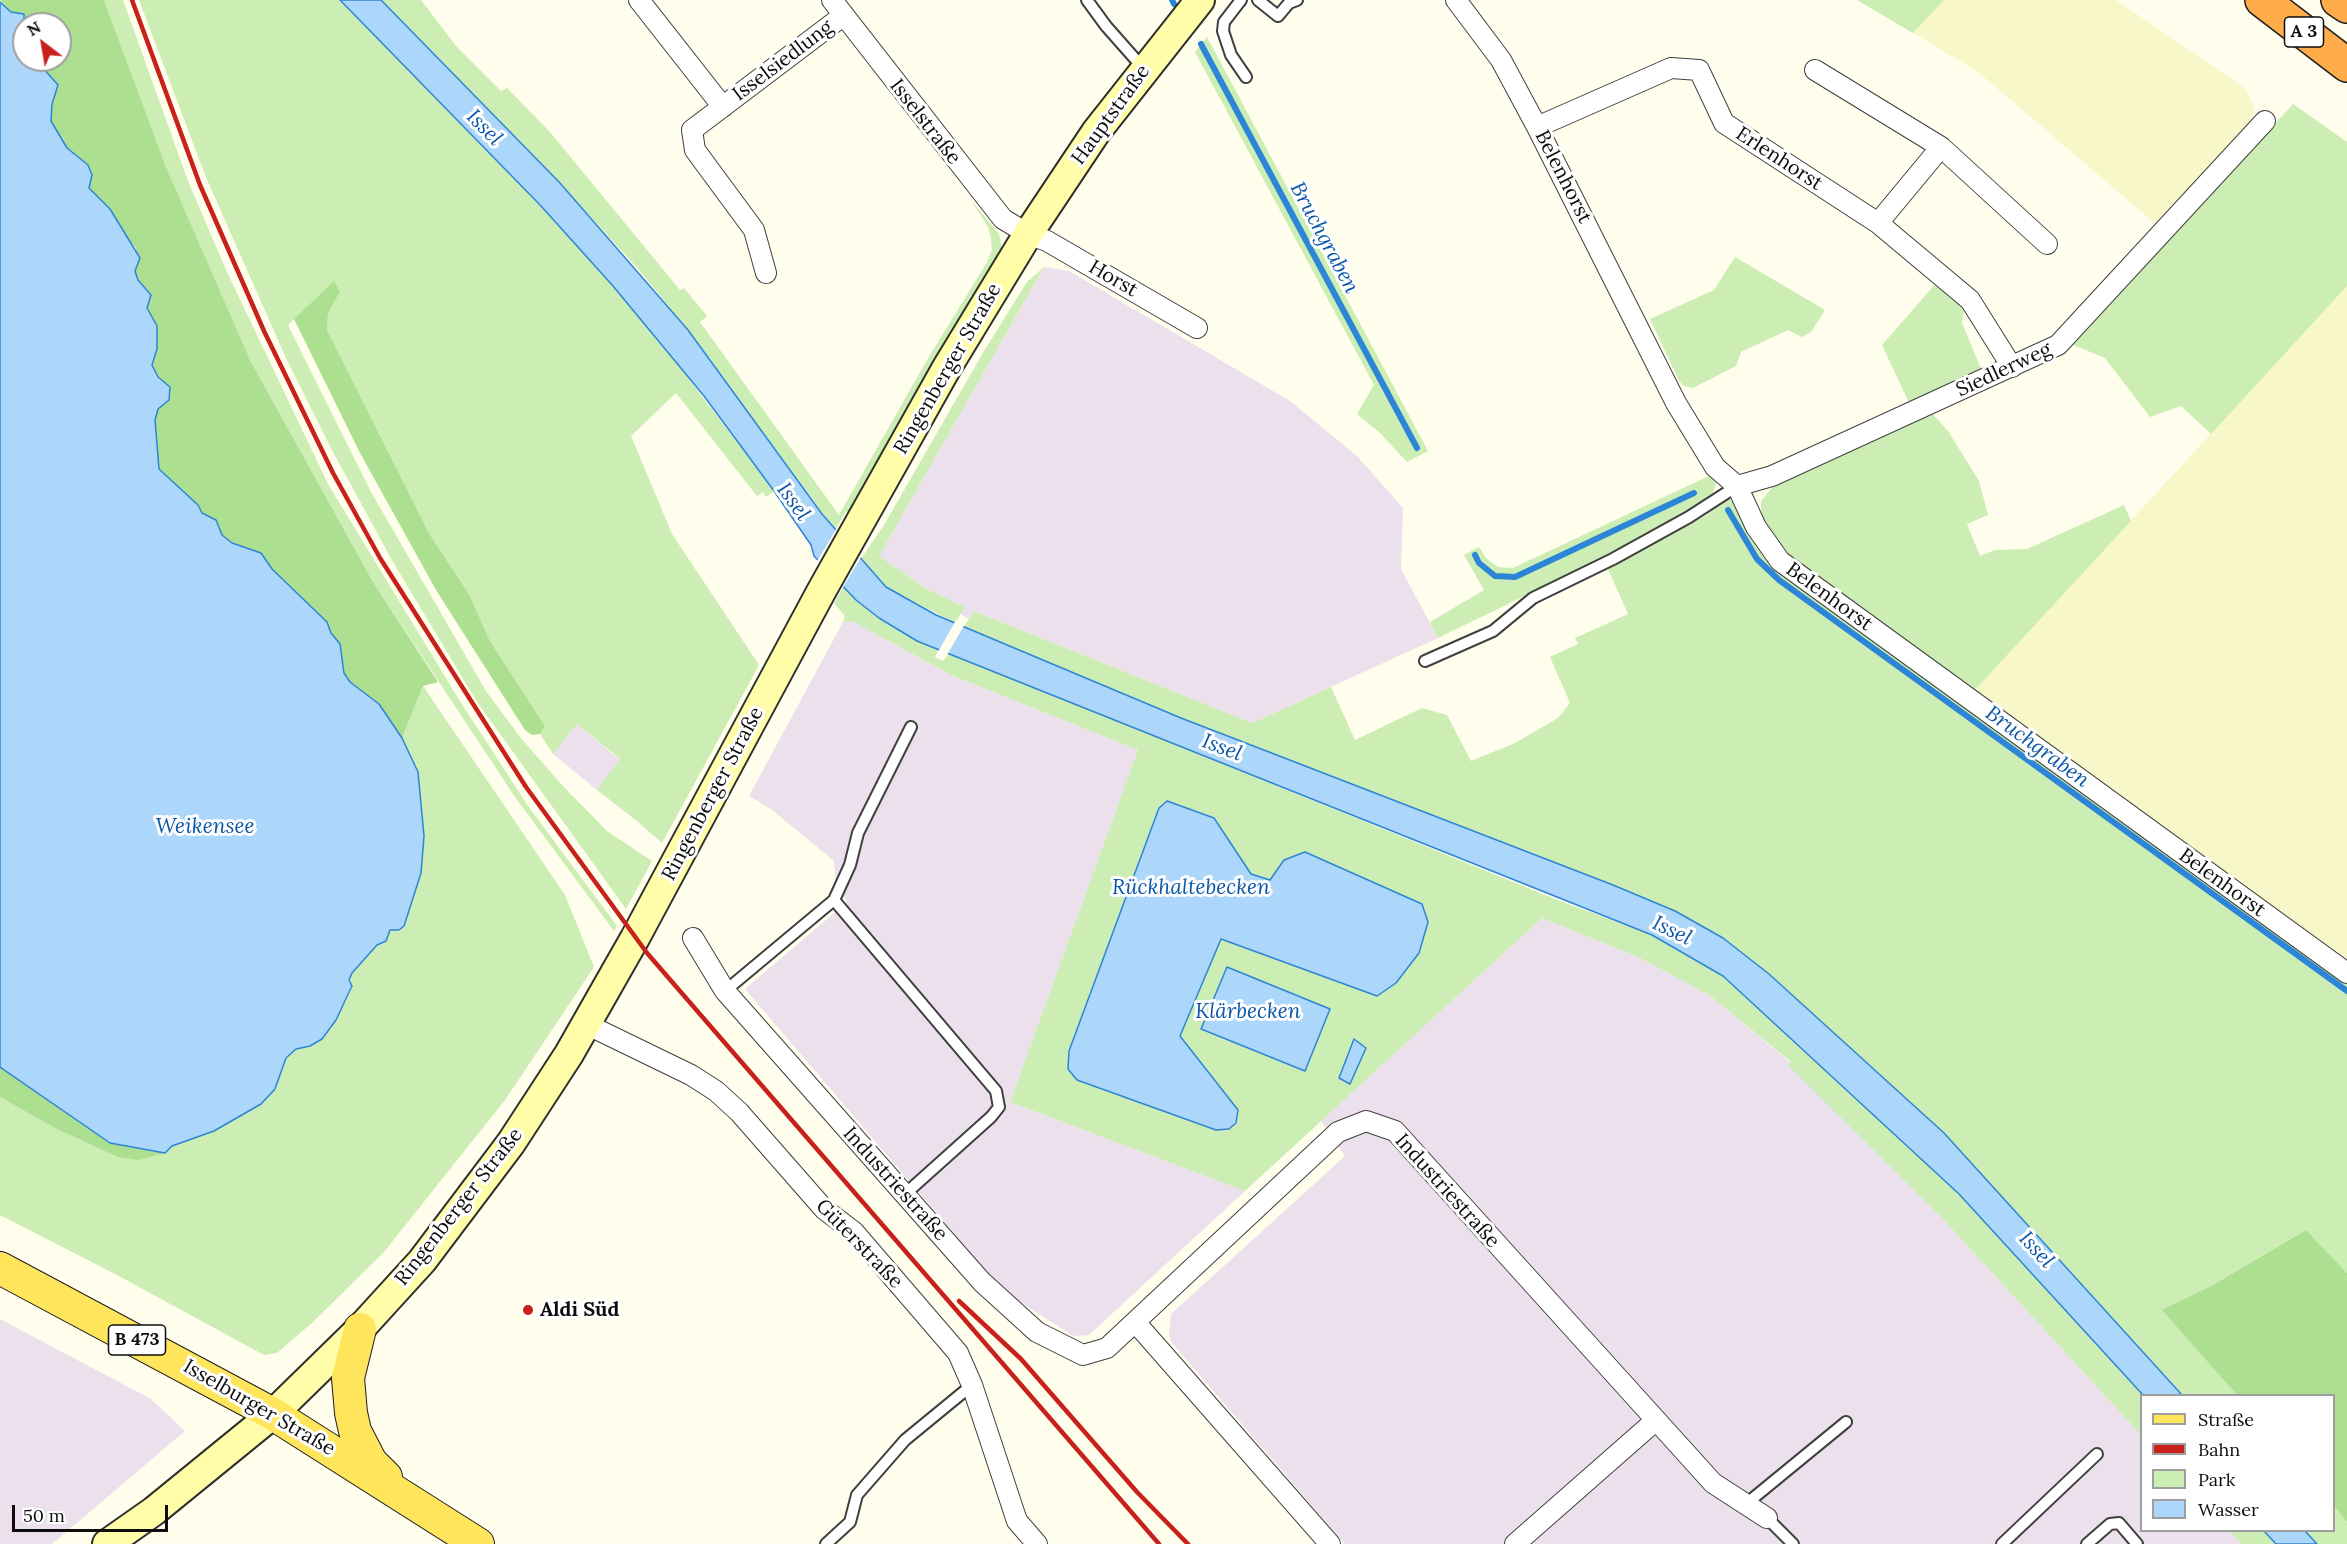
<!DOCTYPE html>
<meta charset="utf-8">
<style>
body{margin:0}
#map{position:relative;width:2347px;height:1544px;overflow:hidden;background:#fffdec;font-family:Lora,serif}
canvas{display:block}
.legend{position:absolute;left:2140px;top:1394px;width:195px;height:138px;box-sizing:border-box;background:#fff;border:2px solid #9e9e9e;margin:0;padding:8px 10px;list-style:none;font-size:18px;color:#0d0d0d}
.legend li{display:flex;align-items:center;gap:12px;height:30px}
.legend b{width:30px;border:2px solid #9e9e9e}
.north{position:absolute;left:12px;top:12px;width:60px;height:60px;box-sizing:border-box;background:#fff;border:2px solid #9e9e9e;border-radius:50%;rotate:329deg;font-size:16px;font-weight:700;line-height:24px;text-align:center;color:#0d0d0d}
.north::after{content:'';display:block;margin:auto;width:21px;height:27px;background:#c8201a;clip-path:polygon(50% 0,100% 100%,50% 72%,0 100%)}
.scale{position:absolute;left:12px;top:1505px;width:156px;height:27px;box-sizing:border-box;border:3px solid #0d0d0d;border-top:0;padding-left:8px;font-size:18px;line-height:21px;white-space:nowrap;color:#0d0d0d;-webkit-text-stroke:4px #fff;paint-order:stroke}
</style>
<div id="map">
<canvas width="2347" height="1544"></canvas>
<ul class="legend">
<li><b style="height:8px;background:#ffe55c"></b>Straße</li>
<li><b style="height:8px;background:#c8201a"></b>Bahn</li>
<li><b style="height:16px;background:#ccedb3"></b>Park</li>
<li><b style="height:16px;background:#acd7fb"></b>Wasser</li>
</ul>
<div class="north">N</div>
<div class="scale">50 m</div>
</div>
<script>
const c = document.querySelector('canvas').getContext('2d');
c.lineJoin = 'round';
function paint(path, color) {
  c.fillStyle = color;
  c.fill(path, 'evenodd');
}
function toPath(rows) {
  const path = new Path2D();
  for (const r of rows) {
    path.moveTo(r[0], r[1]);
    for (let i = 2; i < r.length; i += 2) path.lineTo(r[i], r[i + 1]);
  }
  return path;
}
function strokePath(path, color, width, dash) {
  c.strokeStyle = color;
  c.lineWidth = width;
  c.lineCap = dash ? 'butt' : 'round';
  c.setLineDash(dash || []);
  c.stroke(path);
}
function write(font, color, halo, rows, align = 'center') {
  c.font = font + ' Lora,serif';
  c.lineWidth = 6;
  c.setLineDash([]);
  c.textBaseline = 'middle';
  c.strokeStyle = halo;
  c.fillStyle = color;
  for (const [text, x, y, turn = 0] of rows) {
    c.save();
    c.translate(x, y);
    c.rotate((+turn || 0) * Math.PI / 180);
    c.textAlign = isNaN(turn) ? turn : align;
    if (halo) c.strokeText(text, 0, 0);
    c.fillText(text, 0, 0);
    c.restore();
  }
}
const industrial = toPath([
 [1044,267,1069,271,1290,401,1357,456,1403,508,1401,569,1438,638,1252,723,974,611,969,619,960,614,965,607,927,589,879,556],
 [852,621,951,675,1138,750,1010,1102,1245,1191,1089,1335,1073,1336,1017,1300,991,1277,745,989,847,902,836,885,834,861,771,809,749,796,843,622],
 [577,724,620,760,597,790,553,754],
 [1542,918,1638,957,1709,995,1791,1063,1788,1064,1941,1217,2141,1435,2142,1530,2230,1531,2243,1544,1345,1544,1172,1343,1169,1335,1171,1314,1345,1156,1321,1121],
 [0,1319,151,1399,185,1431,52,1544,0,1544]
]);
const farmland = toPath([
 [1944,0,2116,0,2245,88,2255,108,2249,129,2158,226,1978,72,1913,33],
 [2347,286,2347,964,1972,693]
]);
const green = toPath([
 [104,0,123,0,188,181,226,270,328,484,458,698,528,806,617,926,614,931,515,797,373,582,251,362,166,167],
 [139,0,340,0,570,237,663,345,774,491,766,497,763,492,757,496,676,393,631,436,672,534,759,665,662,843,637,821,597,790,620,759,577,724,553,754,540,734,545,726,490,641,469,594,430,535,327,330,328,313,340,292,333,282,288,325,371,492,486,691,520,737,561,784,607,831,652,861,626,909,477,702,393,562,333,452,286,358,205,175],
 [381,0,421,0,456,46,501,91,507,88,550,132,680,290,684,288,707,316,700,322,839,515,927,360,986,264,992,250,991,238,988,227,971,200,999,234,1002,248,1000,260,851,516,846,511,835,530,688,330,639,270,560,183],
 [1857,0,1944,0,1913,33],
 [1207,37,1428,451,1407,462,1379,432,1357,414,1374,385,1195,52],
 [2293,104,2347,142,2347,286,2211,434,2181,406,2150,417,2105,358,2071,344],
 [1735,257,1825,310,1811,332,1802,337,1788,330,1741,352,1736,366,1693,388,1684,386,1679,381,1650,319,1714,290],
 [1044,267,879,556,927,589,965,607,955,623,886,587,860,560,884,525,984,351,1027,282],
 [1937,282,1965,305,1962,323,1982,371,1910,405,1882,345],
 [1931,412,1948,431,1979,481,1988,515,1967,524,1980,556,1995,550,2027,549,2124,505,2131,521,1972,693,1797,568,1762,525,1761,501,1775,484],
 [1711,475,1716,484,1712,495,1654,533,1438,638,1430,622,1484,590,1464,555,1479,547,1487,559,1498,567,1513,568],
 [1727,498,1735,503,1772,565,2347,980,2347,1273,2306,1230,2213,1285,2163,1310,2237,1395,2183,1395,1944,1133,1769,974,1723,938,1613,885,1181,718,964,627,974,611,1252,723,1331,687,1355,740,1422,708,1447,715,1471,761,1515,743,1558,718,1570,703,1550,657,1578,644,1575,638,1628,614,1607,567,1707,515],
 [844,586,856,600,917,641,939,649,935,657,943,661,949,653,960,657,1560,901,1652,935,1723,976,1959,1194,2054,1296,2143,1395,2141,1435,1941,1217,1788,1065,1791,1062,1709,995,1638,957,1542,918,1245,1191,1010,1102,1138,750,951,675,852,621,843,622,845,616,834,603],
 [1167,801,1214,818,1251,874,1270,881,1284,860,1377,996,1221,939,1180,1036,1238,1110,1229,1129,1216,1130,1077,1080,1069,1051,1159,809],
 [1330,1009,1304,1071,1201,1030],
 [423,686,565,895,594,967,505,1100,384,1252,313,1322,277,1353,264,1355,117,1275,0,1215,0,1097,82,1141,165,1153,172,1146,214,1131,261,1104,275,1089,286,1058,296,1049,310,1046,346,1002,352,987,349,980,352,973,390,930,395,929,418,772,402,738],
 [2334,1506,2347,1522,2347,1544,2317,1544,2305,1531,2334,1530],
 [2230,1531,2264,1531,2276,1544,2242,1544]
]);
const forest = toPath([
 [0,0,104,0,166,167,251,362,373,582,438,682,423,686,402,738,379,704,350,682,344,673,340,644,331,633,327,622,272,569,261,553,232,543,222,535,216,520,202,513,198,505,159,469,155,420,158,409,169,399,152,365,157,349,157,326,147,308,151,295,138,280,135,271,136,248,127,239,110,209,88,188,92,175,88,165,67,148,51,121,52,104,58,85,36,60,60,60,60,24,25,24,24,14,11,12],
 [334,281,340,292,328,313,327,330,430,535,469,594,490,641,545,726,540,734,532,735,525,730,436,590,360,453,294,319],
 [0,1067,110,1143,165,1153,138,1160,118,1157,59,1130,0,1097],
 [2306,1230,2347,1273,2347,1522,2334,1506,2334,1396,2237,1395,2162,1310,2213,1285]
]);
const water = toPath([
 [340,0,381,0,560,183,688,330,822,514,886,587,936,615,1000,642,1181,718,1613,885,1675,911,1723,938,1769,974,1944,1133,2182,1395,2143,1395,1959,1194,1723,976,1652,935,917,641,879,618,856,600,814,556,811,545,774,491,704,396,613,286,541,206,340,0],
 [0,2,11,12,24,14,24,60,36,60,58,85,52,104,51,121,67,148,88,165,92,175,89,188,110,209,140,258,135,271,138,280,151,295,147,308,157,326,157,349,152,365,158,377,170,387,169,400,158,409,155,420,159,469,198,505,202,513,216,520,222,535,232,543,261,553,272,569,327,622,331,633,340,644,344,673,350,682,379,704,402,738,418,772,424,836,421,873,404,926,399,930,390,930,386,941,377,945,352,973,349,980,352,986,336,1020,322,1039,310,1046,296,1049,286,1058,275,1089,261,1104,214,1131,172,1146,165,1153,110,1143,0,1067,0,2],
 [1167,801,1214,818,1251,874,1270,880,1284,860,1305,852,1422,904,1428,922,1419,953,1396,983,1377,996,1221,939,1180,1036,1238,1110,1236,1123,1229,1129,1216,1130,1077,1080,1068,1069,1069,1051,1159,808,1167,801],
 [1227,967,1330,1009,1305,1071,1201,1029,1227,967],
 [1354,1039,1366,1048,1350,1084,1339,1078,1354,1039],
 [2264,1531,2305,1531,2317,1544,2276,1544,2264,1531]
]);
const pier = toPath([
 [837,528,861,557,842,589,816,563],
 [956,620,965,624,947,655,938,652]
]);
const stream = toPath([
 [1172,0,1174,4],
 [1201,44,1417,448],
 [1728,510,1757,559,1779,580,2347,991],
 [1475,555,1479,563,1495,576,1515,577,1694,493]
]);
const service = toPath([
 [1087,0,1106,26,1144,69],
 [1241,0,1224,22,1223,31,1231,55,1246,77],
 [1258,0,1278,16,1289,3,1297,0],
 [1425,661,1493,631,1533,598,1613,559,1689,517,1737,486],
 [834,900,996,1091,999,1107,991,1117,904,1195],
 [725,991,834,900,850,865,858,833,911,727],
 [1746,1504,1846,1422],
 [1767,1518,1793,1544],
 [826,1544,850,1522,857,1495,905,1440,972,1385],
 [2002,1544,2097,1454],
 [2087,1544,2110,1524,2119,1523,2137,1544]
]);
const minor = toPath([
 [639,0,723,107],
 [832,0,1003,219,1028,234,1047,241,1197,328],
 [1456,0,1501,60,1537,127,1676,403,1715,467,1737,486,1756,527,1780,561,2347,973],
 [1815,70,1941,147],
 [1537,127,1671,68,1699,70,1724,123,1878,223,1970,300,2012,367],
 [1878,223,1941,147,2047,244],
 [766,273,754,230,695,150,692,130,844,15],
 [1737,486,1772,476,2058,345,2265,121],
 [693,938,725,991,982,1282,1037,1332,1083,1355,1107,1348,1338,1132,1366,1121,1395,1131,1713,1483,1767,1518],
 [586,1024,691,1075,716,1091,739,1112,824,1209,854,1232,958,1353,972,1385,1017,1521,1037,1544],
 [1136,1323,1330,1544],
 [1515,1544,1655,1421]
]);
const secondary = toPath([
 [107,1544,154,1511,273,1414,360,1329,422,1261,511,1143,569,1054,635,938,822,590,946,369,1028,234,1096,132,1200,0]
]);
const primary = toPath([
 [0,1268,273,1414,478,1544],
 [360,1329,348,1378,351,1413,355,1431,371,1462,386,1477]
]);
const motorway = toPath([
 [2262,0,2347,65],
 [2338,0,2347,6]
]);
const rail = toPath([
 [132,0,200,185,264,331,333,473,380,558,526,787,647,953,1159,1544],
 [959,1301,1021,1359,1137,1492,1188,1544]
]);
const markers = [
 [528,1310,6,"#c8201a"]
];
const shields = [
 [2304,32,39],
 [137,1340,57]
];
const shieldNames = [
 ["A 3",2304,32],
 ["B 473",137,1340]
];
const streetNames = [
 ["Isselsiedlung",783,61,-37],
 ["Hauptstraße",1111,115,-54],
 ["Isselstraße",925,122,52],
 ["Erlenhorst",1779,159,33],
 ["Belenhorst",1563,177,63],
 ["Horst",1113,279,30],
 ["Ringenberger Straße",948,369,-60],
 ["Siedlerweg",2004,370,-25],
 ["Belenhorst",1829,597,36],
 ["Ringenberger Straße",713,794,-62],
 ["Belenhorst",2222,883,36],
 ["Industriestraße",895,1184,48],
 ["Industriestraße",1447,1191,48],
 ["Ringenberger Straße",459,1207,-52],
 ["Güterstraße",859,1244,46],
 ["Isselburger Straße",259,1408,30]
];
const poiNames = [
 ["Aldi Süd",540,1310]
];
const waterNames = [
 ["Issel",484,128,46],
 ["Bruchgraben",1324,238,62],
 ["Issel",793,502,54],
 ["Bruchgraben",2037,747,36],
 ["Issel",1222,748,21],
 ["Weikensee",205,827],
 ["Rückhaltebecken",1191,888],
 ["Issel",1672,931,26],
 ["Klärbecken",1248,1012],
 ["Issel",2036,1250,48]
];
paint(industrial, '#ece0ec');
paint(farmland, '#f7f7ca');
paint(green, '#ccedb3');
paint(forest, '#addf91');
paint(water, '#acd7fb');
strokePath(water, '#2d85d8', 1.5);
paint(pier, '#fffdec');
strokePath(stream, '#2d85d8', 6);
strokePath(service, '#404040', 14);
strokePath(minor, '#404040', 22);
strokePath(secondary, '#2f2f2f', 32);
strokePath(primary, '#1e1e1e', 34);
strokePath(motorway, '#1e1e1e', 36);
strokePath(service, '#fff', 10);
strokePath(minor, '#fff', 20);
strokePath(secondary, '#fffda7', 28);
strokePath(primary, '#ffe55c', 32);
strokePath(motorway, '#ffac4a', 33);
strokePath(rail, '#c8201a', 4.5);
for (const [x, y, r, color] of markers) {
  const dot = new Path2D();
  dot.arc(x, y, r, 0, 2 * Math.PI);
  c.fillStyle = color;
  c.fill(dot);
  strokePath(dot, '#fff', 2);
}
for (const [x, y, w] of shields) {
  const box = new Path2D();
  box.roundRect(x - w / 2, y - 15, w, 30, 4.5);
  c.fillStyle = '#fff';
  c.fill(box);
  strokePath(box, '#0d0d0d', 1.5);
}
write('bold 18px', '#0d0d0d', null, shieldNames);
write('20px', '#0d0d0d', '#fff', streetNames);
write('bold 20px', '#0d0d0d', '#fff', poiNames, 'left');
write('italic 21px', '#0c57a8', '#fff', waterNames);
</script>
